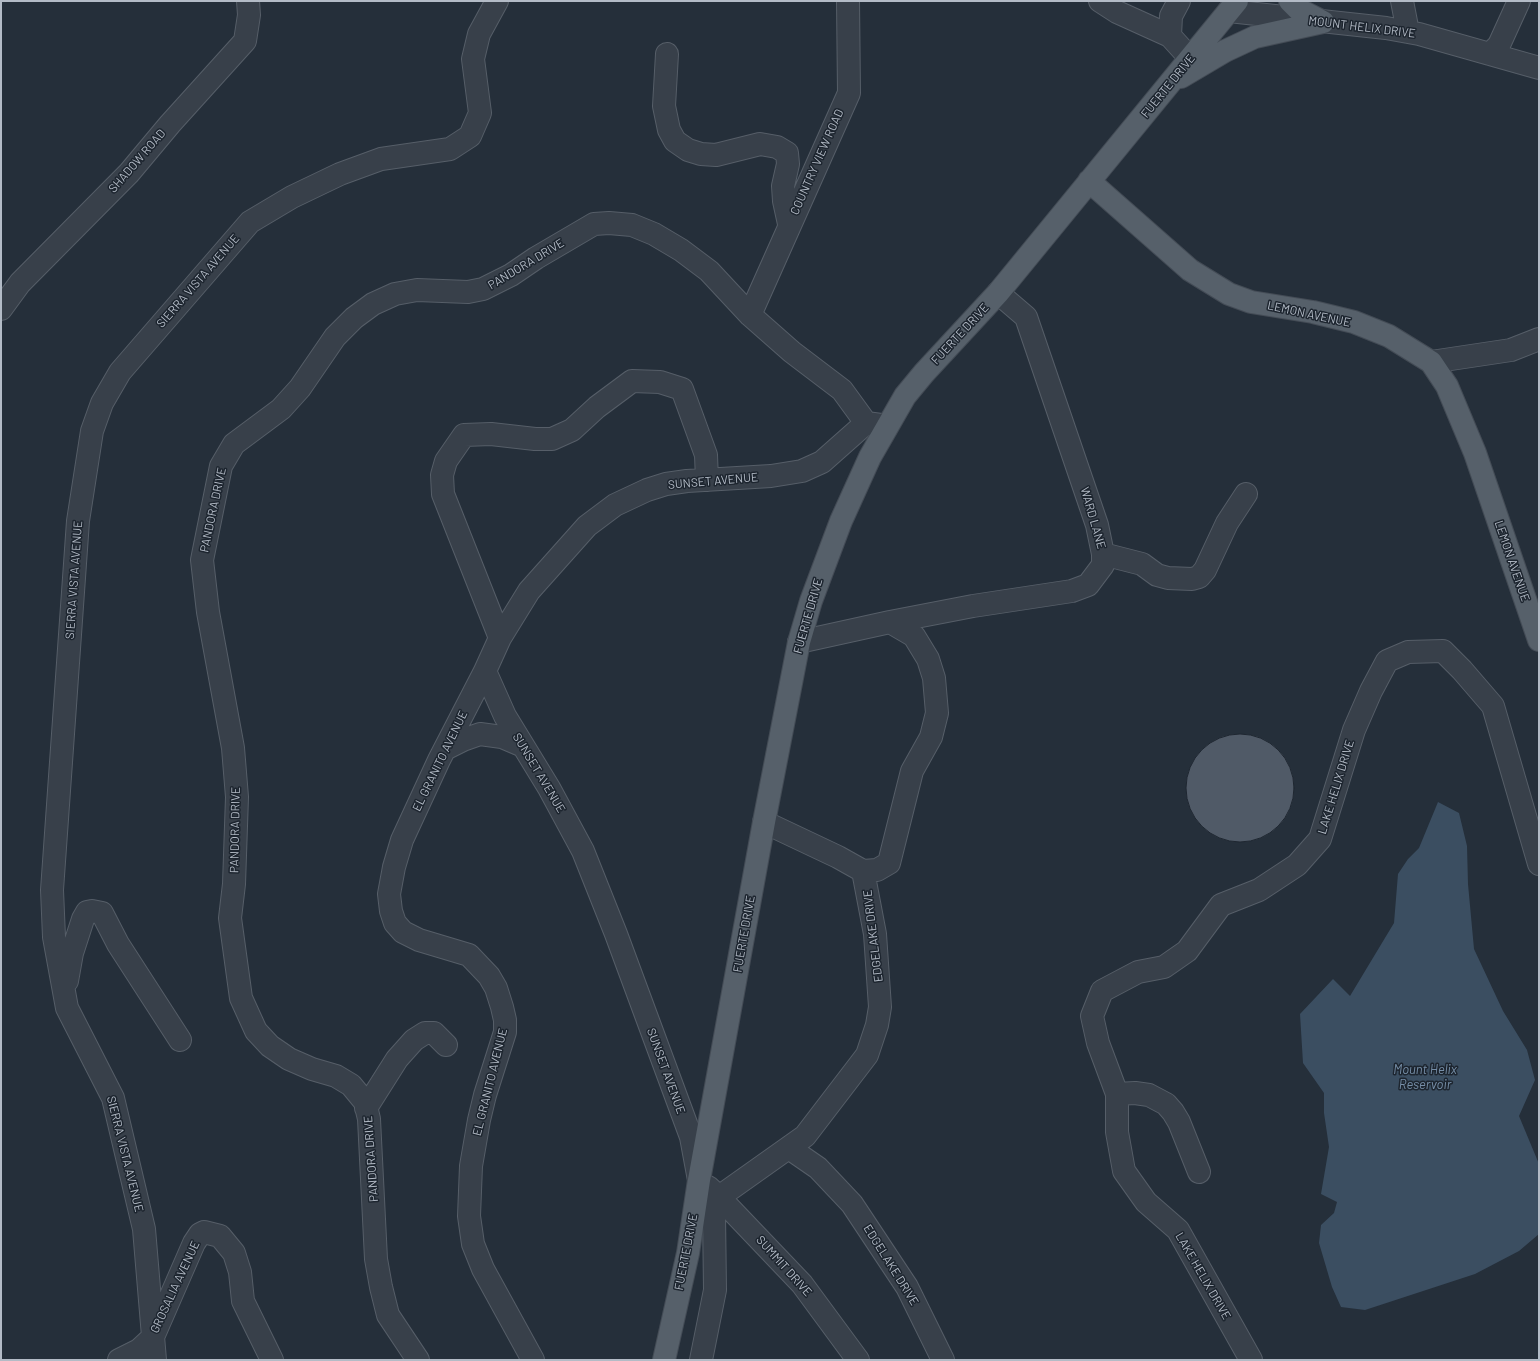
<!DOCTYPE html>
<style>
body{margin:0}
#map{position:relative;width:1540px;height:1361px;overflow:hidden;background:#252f3a;font-family:Barlow,sans-serif}
canvas{display:block}
.frame{position:absolute;inset:0;border:2px solid #b3bbc6;pointer-events:none}
</style>
<div id="map">
<canvas width="1540" height="1361"></canvas>
<div class="frame"></div>
</div>
<script>
const c = document.querySelector('canvas').getContext('2d');
c.lineJoin = 'round';
function paint(path, color) {
  c.fillStyle = color;
  c.fill(path, 'evenodd');
}
function toPath(rows) {
  const path = new Path2D();
  for (const r of rows) {
    if (r.length === 3) {
      path.moveTo(r[0] + r[2], r[1]);
      path.arc(r[0], r[1], r[2], 0, 2 * Math.PI);
      continue;
    }
    path.moveTo(r[0], r[1]);
    for (let i = 2; i < r.length; i += 2) path.lineTo(r[i], r[i + 1]);
  }
  return path;
}
function strokePath(path, color, width, dash) {
  c.strokeStyle = color;
  c.lineWidth = width;
  c.lineCap = dash ? 'butt' : 'round';
  c.setLineDash(dash || []);
  c.stroke(path);
}
function write(font, color, halo, rows, align = 'center') {
  c.font = font + ' Barlow,sans-serif';
  c.lineWidth = 3;
  c.setLineDash([]);
  c.textBaseline = 'middle';
  c.strokeStyle = halo;
  c.fillStyle = color;
  for (const [text, x, y, turn = 0] of rows) {
    c.save();
    c.translate(x, y);
    c.rotate((+turn || 0) * Math.PI / 180);
    c.textAlign = isNaN(turn) ? turn : align;
    if (halo) c.strokeText(text, 0, 0);
    c.fillText(text, 0, 0);
    c.restore();
  }
}
const water = toPath([
 [1438,802,1459,813,1467,846,1468,884,1474,949,1503,1011,1527,1050,1535,1080,1519,1116,1539,1164,1539,1234,1519,1251,1475,1274,1365,1310,1341,1307,1332,1287,1319,1243,1321,1225,1334,1213,1337,1202,1321,1194,1329,1147,1324,1113,1324,1093,1303,1063,1300,1014,1333,979,1350,996,1394,923,1398,874,1408,859,1419,848]
]);
const building = toPath([
 [1240,788,54]
]);
const minor = toPath([
 [1100,1,1117,12,1170,36],
 [1179,1,1171,16,1170,36,1190,58],
 [1402,1,1408,32],
 [1229,11,1386,28,1419,34,1539,68],
 [667,54,664,106,669,130,675,141,688,150,701,154,716,155,760,144,777,147,787,153,788,164,783,186,784,201,789,224],
 [1490,54,1499,45,1519,1],
 [1,309,20,283,129,173,170,124,245,41,249,15,248,1],
 [750,315,849,93,848,1],
 [1431,362,1511,350,1539,339],
 [1103,554,1142,564,1157,575,1168,578,1192,579,1199,577,1205,570,1227,523,1246,494],
 [500,638,443,494,442,475,446,461,464,435,491,434,535,439,552,439,572,430,597,407,632,381,660,382,682,389,706,455,707,480],
 [799,642,890,622,973,606,1072,591,1088,585,1103,565,1103,554,1097,525,1026,317,998,293],
 [485,671,439,760,402,840,394,867,389,894,391,911,395,923,403,932,419,940,469,955,489,976,496,988,502,1007,505,1020,505,1032,485,1095,479,1120,471,1166,469,1216,473,1244,483,1269,533,1360],
 [445,749,463,740,480,734,502,737,523,746],
 [764,822,838,857,863,871],
 [863,871,877,870,889,863,912,771,931,737,937,713,934,678,928,659,914,636,890,622],
 [67,981,72,953,83,919,87,912,92,911,102,913,118,944,180,1040],
 [1117,1094,1135,1093,1149,1095,1166,1104,1173,1112,1179,1122,1199,1172],
 [366,1108,397,1059,414,1040,425,1033,434,1033,446,1045],
 [789,1148,818,1168,852,1204,907,1287,943,1360],
 [708,1187,719,1197,802,1284,858,1360],
 [719,1197,805,1136,867,1055,877,1025,880,1007,875,934,863,871],
 [119,1360,139,1350,153,1337,194,1243,200,1234,204,1232,220,1236,234,1253,240,1272,243,1301,272,1360],
 [155,1360,144,1229,113,1098,67,1008,54,937,52,890,78,521,92,431,102,403,120,372,250,222,292,197,340,174,381,159,450,149,470,136,480,113,473,59,479,34,497,1],
 [418,1360,388,1315,381,1287,376,1259,369,1119,365,1102,351,1085,336,1076,312,1069,289,1059,270,1046,256,1031,241,998,230,918,234,884,237,797,233,748,208,612,202,560,221,466,234,444,281,409,300,388,335,337,354,318,373,304,395,294,417,290,468,292,483,289,511,275,536,258,594,224,609,223,632,225,654,234,681,250,709,271,750,315,792,352,842,390,866,423],
 [701,1360,715,1290,714,1214,699,1180,691,1137,616,934,583,851,549,788,505,716,485,671,500,638,529,591,587,526,615,505,647,490,666,484,687,481,771,476,802,471,822,462,866,423,881,425],
 [1251,1360,1178,1230,1146,1202,1124,1171,1117,1132,1117,1094,1098,1043,1092,1016,1102,991,1138,972,1164,967,1187,951,1221,905,1259,890,1297,865,1320,839,1354,730,1371,691,1387,661,1408,652,1443,651,1462,670,1493,706,1539,864]
]);
const major = toPath([
 [1290,1,1298,9,1323,22],
 [1181,77,1225,51,1255,37,1323,22],
 [1089,181,1190,270,1229,294,1251,302,1313,312,1354,322,1389,336,1431,362,1447,386,1475,453,1539,640],
 [664,1360,688,1253,699,1180,764,822,799,642,811,601,841,521,870,457,905,396,924,373,998,293,1237,1]
]);
const streetNames = [
 ["MOUNT HELIX DRIVE",1362,27,7],
 ["FUERTE DRIVE",1168,86,-51],
 ["SHADOW ROAD",137,161,-49],
 ["COUNTRY VIEW ROAD",817,162,-66],
 ["PANDORA DRIVE",526,264,-31],
 ["SIERRA VISTA AVENUE",198,281,-49],
 ["LEMON AVENUE",1309,314,12],
 ["FUERTE DRIVE",960,334,-47],
 ["SUNSET AVENUE",713,481,-5],
 ["PANDORA DRIVE",213,510,-78],
 ["WARD LANE",1093,518,74],
 ["LEMON AVENUE",1512,561,71],
 ["SIERRA VISTA AVENUE",74,580,-86],
 ["FUERTE DRIVE",808,616,-74],
 ["EL GRANITO AVENUE",440,761,-64],
 ["SUNSET AVENUE",539,773,59],
 ["LAKE HELIX DRIVE",1336,787,-73],
 ["PANDORA DRIVE",235,830,-89],
 ["FUERTE DRIVE",744,934,-80],
 ["EDGELAKE DRIVE",873,936,-97],
 ["SUNSET AVENUE",666,1071,70],
 ["EL GRANITO AVENUE",490,1082,-76],
 ["SIERRA VISTA AVENUE",125,1154,76],
 ["PANDORA DRIVE",371,1159,-94],
 ["FUERTE DRIVE",686,1252,-79],
 ["EDGELAKE DRIVE",891,1265,58],
 ["SUMMIT DRIVE",784,1266,48],
 ["LAKE HELIX DRIVE",1203,1276,60],
 ["GROSALIA AVENUE",175,1287,-65]
];
const waterNames = [
 ["Mount Helix",1425,1070],
 ["Reservoir",1425,1085]
];
paint(water, '#3b4e61');
paint(building, '#505a67');
strokePath(building, '#1f2731', 1);
strokePath(minor, '#565e68', 24);
strokePath(major, '#444c56', 24);
strokePath(minor, '#38404a', 22);
strokePath(major, '#56606a', 22);
write('12px', '#b3bbc6', '#1d252f', streetNames);
write('italic 13px', '#768ea7', '#1d252f', waterNames);
</script>
